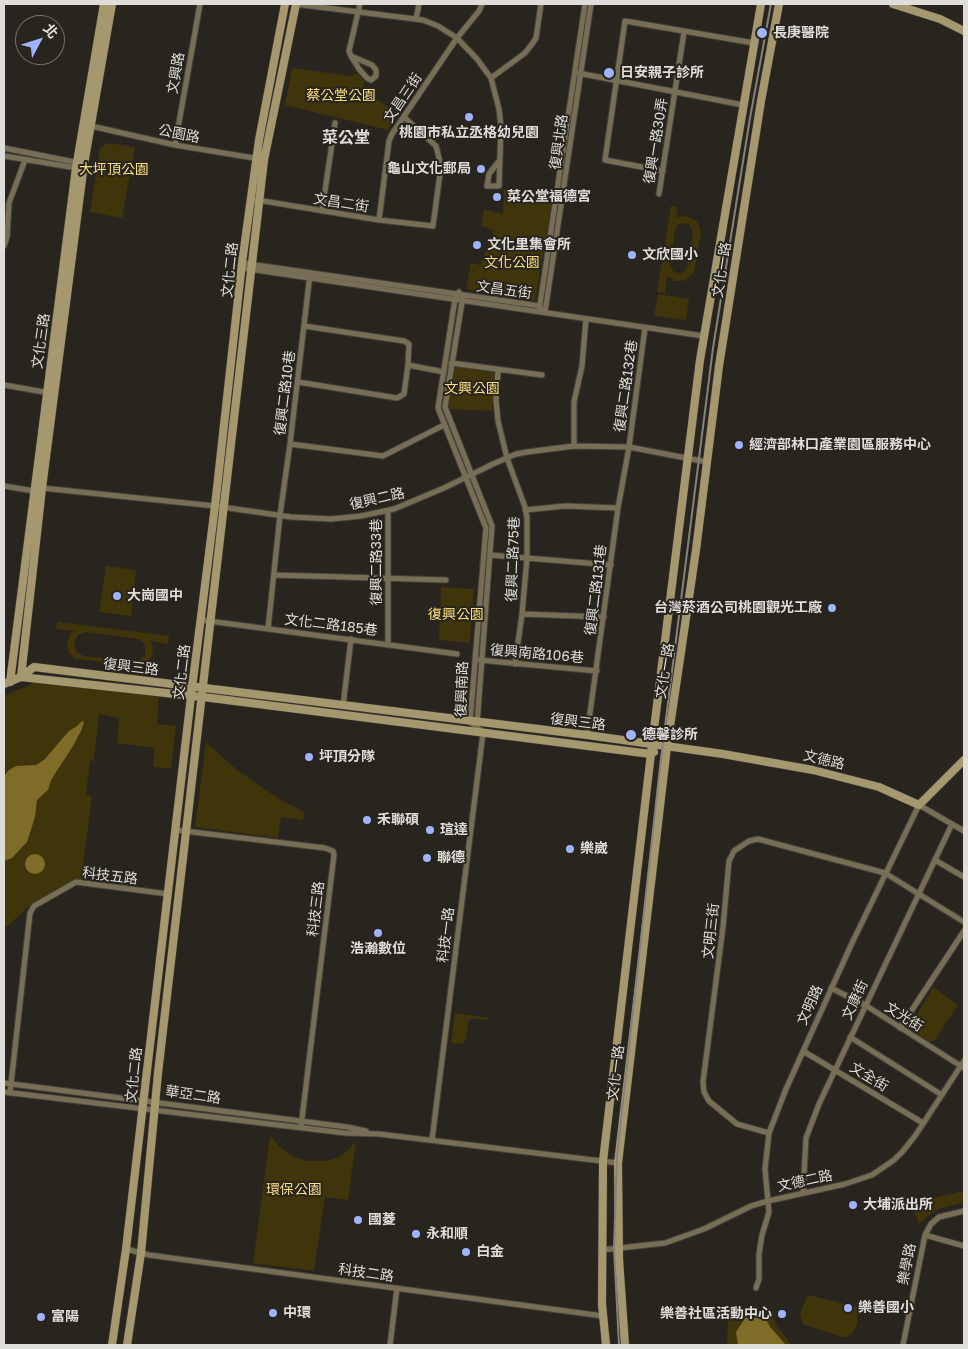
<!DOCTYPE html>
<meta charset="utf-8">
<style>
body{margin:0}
#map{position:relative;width:968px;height:1349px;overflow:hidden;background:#28251e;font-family:"Golos Text","Noto Sans TC",sans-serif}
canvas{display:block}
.frame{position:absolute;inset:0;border:5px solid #dfddd9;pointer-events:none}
.north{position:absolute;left:15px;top:15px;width:50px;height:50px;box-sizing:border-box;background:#28251e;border:1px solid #716f69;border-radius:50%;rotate:50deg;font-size:14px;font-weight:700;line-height:20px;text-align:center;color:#dfddd9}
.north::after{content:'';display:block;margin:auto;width:18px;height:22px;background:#a0b3fd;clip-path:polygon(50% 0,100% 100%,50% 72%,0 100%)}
</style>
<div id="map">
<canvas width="968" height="1349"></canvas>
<div class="frame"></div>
<div class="north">北</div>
</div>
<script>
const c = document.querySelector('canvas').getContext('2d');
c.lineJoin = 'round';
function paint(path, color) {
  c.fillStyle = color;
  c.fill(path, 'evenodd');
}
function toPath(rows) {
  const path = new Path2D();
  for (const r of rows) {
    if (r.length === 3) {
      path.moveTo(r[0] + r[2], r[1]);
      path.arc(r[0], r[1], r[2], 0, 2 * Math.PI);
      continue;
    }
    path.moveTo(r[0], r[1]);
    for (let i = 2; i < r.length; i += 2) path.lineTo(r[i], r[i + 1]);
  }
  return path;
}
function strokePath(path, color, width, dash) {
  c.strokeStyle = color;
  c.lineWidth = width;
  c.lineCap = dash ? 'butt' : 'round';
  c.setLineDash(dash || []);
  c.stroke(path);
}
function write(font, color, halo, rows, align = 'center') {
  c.font = font + ' "Golos Text","Noto Sans TC",sans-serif';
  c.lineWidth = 4;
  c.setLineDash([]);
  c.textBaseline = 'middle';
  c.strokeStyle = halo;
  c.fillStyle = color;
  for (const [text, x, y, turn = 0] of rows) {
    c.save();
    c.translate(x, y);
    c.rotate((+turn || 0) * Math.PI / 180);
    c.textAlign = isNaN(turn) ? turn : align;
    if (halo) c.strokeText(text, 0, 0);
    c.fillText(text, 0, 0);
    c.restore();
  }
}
const green = toPath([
 [292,68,351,76,358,73,364,82,363,89,399,115,388,130,285,105],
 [108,143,135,147,122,218,90,212,100,148],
 [525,188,553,195,535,301,466,289,471,263,480,265,494,231,481,226,484,209,503,214,504,189,523,193],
 [671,206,678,207,676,217,687,216,696,221,699,225,701,233,694,272,686,280,680,281,674,281,667,276,665,293,657,292],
 [683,223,689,224,693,232,687,267,684,272,678,273,673,271,670,266,675,230,678,225],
 [658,294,689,299,686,320,654,316],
 [455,366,496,373,492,411,448,409],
 [106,566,136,570,131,616,99,612],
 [441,587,474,589,470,643,439,640],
 [58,622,169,636,168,644,151,641,153,649,152,656,147,662,139,666,76,659,69,653,67,645,70,634,74,631,55,629],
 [87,632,138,639,143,642,145,646,145,655,141,659,136,661,83,656,76,651,74,642,78,635],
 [38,681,159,697,157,724,176,726,171,769,153,767,154,748,117,743,119,718,99,714,94,760,90,761,86,794,92,796,81,880,75,879,33,903,6,927,4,924,4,696],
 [206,742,237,770,281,800,304,812,303,820,281,817,278,838,195,827],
 [933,987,958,1005,935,1040,929,1042,912,1029,910,1026],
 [455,1013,489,1018,485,1020,475,1018,469,1020,466,1039,464,1043,461,1044,451,1043],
 [270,1135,280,1147,294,1157,308,1161,323,1161,337,1158,347,1151,356,1141,348,1200,325,1197,314,1271,253,1263],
 [964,1191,964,1203,941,1208,932,1213,919,1224,911,1203],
 [808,1295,862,1308,861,1314,857,1314,857,1324,853,1333,847,1337,843,1337,804,1325,802,1322,800,1313],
 [769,1309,776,1325,792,1345,727,1345,728,1321,734,1310]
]);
const water = toPath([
 [82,721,84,722,81,731,73,746,51,780,48,790,37,800,35,817,27,842,12,858,4,861,4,776,9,770,16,766,36,765,44,760,69,731,77,726],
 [35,864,10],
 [756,1312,765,1317,770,1327,786,1345,738,1345,736,1332,748,1314]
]);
const street = toPath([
 [295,4,423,20,438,26,457,38,477,59,491,78,499,109,501,127,499,186,487,186,489,174,499,161],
 [416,19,419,4],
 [351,56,372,65,376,70,376,76,371,80,367,78,359,69,351,56,349,51,360,4],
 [578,73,743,105],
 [491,78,525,53,532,44,536,38,541,4],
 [91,126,175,145,260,159],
 [175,145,200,4],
 [4,148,79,163],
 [4,156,77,168],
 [663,171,605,160,625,21,754,43],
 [659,194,684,32],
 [257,200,379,220,433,226,441,166,436,146,404,117],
 [322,211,335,123],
 [379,220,389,141,392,134,457,38,479,11,482,4],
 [4,246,7,237,9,203,25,160],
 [242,263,540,306,541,308],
 [242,268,704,336],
 [459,292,455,299,438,408,486,528,470,722,483,732],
 [463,296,445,407,492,526,477,724],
 [539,311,585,4],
 [545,312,591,4],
 [304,326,404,341,409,344,408,365,444,372],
 [451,363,542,375],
 [498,371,496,400,498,421,507,458,525,507,527,518,527,558,522,614,515,664],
 [298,382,397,398,404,394,408,365],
 [4,385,50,393],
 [290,444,383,456,444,425],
 [574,446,574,402,582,366,586,319],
 [4,486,34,491,42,488,215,506,291,517,331,519,361,516,394,509,444,488,493,464,516,454,527,452,574,446,629,447,707,462],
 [525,510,565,506,618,508],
 [388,511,388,643],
 [490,555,611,565],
 [274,575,446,580],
 [522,614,604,617],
 [201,620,457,654],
 [268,629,280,515,290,444,310,274],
 [479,660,597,671],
 [343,706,351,639],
 [587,735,618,508,629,447,645,328],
 [176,830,325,848,333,851,334,855,301,1127],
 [935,860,964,877],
 [831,988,865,1005,964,1068],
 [900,1028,964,931],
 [850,1037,942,1095],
 [803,1051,923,1123],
 [4,1083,347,1127,366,1131],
 [4,1092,345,1133,379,1134,618,1163],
 [10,1093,30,913,34,906,76,882,168,894],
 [769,1133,737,1124,709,1101,704,1092,703,1082,723,927,729,861,734,851,749,841,758,839,885,873,964,922],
 [432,1140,483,733],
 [803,1193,806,1138,819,1104,952,824],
 [925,1235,964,1246],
 [126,1249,149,1255,603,1316],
 [602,1250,665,1243,704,1229,751,1206,768,1201,845,1184,872,1175,894,1160,903,1151,915,1136,964,1061],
 [756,1288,759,1279,759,1254,762,1235,769,1212,765,1169,769,1133,786,1089,852,943,919,805,964,831],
 [390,1345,397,1288],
 [903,1345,925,1235,931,1224,939,1217,964,1211]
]);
const secondary = toPath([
 [893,4,940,19,964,31],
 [21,677,42,488,84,164,112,4],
 [21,677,211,698,651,754,654,752],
 [10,682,76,168,104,4],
 [4,684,21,677,34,667,587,735,723,754,813,770,879,787,919,805,964,760],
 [112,1345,126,1249,192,688,215,506,242,263,259,140,285,4],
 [127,1345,141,1253,158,1073,264,160,296,4],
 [606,1345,602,1304,603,1161,652,745,700,360,761,4],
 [625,1345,619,1259,618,1163,667,747,696,550,719,366,761,101,779,4]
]);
const rail = toPath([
 [619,1345,614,1248,617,1156,661,758,713,348,750,118,771,4]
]);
const markers = [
 [762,33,6,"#a0b3fd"],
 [609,73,6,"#a0b3fd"],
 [469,117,5,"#a0b3fd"],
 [481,169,5,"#a0b3fd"],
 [497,197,5,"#a0b3fd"],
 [477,245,5,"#a0b3fd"],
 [632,255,5,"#a0b3fd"],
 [739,445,5,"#a0b3fd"],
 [117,596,5,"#a0b3fd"],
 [832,608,5,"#a0b3fd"],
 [631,735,6,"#a0b3fd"],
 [309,757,5,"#a0b3fd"],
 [367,820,5,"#a0b3fd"],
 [430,830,5,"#a0b3fd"],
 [570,849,5,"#a0b3fd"],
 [427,858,5,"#a0b3fd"],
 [378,933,5,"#a0b3fd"],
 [853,1205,5,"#a0b3fd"],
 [358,1220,5,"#a0b3fd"],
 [416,1234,5,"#a0b3fd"],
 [466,1252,5,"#a0b3fd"],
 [848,1308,5,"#a0b3fd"],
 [273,1313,5,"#a0b3fd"],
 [782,1314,5,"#a0b3fd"],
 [41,1317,5,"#a0b3fd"]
];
const poiNames = [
 ["長庚醫院",773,33],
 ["日安親子診所",620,73],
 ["桃園市私立丞格幼兒園",469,133,"center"],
 ["龜山文化郵局",471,169,"right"],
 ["菜公堂福德宮",507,197],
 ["文化里集會所",487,245],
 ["文欣國小",642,255],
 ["經濟部林口產業園區服務中心",749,445],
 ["大崗國中",127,596],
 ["台灣菸酒公司桃園觀光工廠",822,608,"right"],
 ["德馨診所",642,735],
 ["坪頂分隊",319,757],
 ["禾聯碩",377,820],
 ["瑄達",440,830],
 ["樂崴",580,849],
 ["聯德",437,858],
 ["浩瀚數位",378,949,"center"],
 ["大埔派出所",863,1205],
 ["國菱",368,1220],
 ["永和順",426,1234],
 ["白金",476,1252],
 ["樂善國小",858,1308],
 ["中環",283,1313],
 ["樂善社區活動中心",772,1314,"right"],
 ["富陽",51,1317]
];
const streetNames = [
 ["文興路",176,73,-80],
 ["文昌三街",403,98,-56],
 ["公園路",179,134,11],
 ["復興一路30弄",656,141,-81],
 ["復興北路",559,142,-82],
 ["文昌二街",341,203,9],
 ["文化二路",230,270,-84],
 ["文化一路",722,270,-81],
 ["文昌五街",504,290,8],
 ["文化三路",41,341,-82],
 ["復興二路132巷",626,386,-82],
 ["復興二路10巷",285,393,-83],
 ["復興二路",377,499,-13],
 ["復興二路75巷",513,559,-88],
 ["復興二路33巷",377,562,-90],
 ["復興二路131巷",596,590,-83],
 ["文化二路185巷",331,625,7],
 ["復興南路106巷",537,654,5],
 ["復興三路",131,667,7],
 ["文化一路",665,671,-81],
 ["文化二路",182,672,-83],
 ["復興南路",462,689,-88],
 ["復興三路",578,722,7],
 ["文德路",824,760,13],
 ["科技五路",110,876,7],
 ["科技三路",316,909,-83],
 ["文明三街",711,931,-84],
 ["科技一路",446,935,-83],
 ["文康街",855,1000,-65],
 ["文明路",810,1005,-66],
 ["文光街",904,1017,32],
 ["文化一路",616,1073,-83],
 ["文化二路",134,1075,-84],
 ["文全街",869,1077,31],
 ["華亞二路",193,1095,8],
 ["文德二路",805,1181,-12],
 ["樂學路",907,1264,-79],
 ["科技二路",366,1273,8]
];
const parkNames = [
 ["蔡公堂公園",341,96],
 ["大坪頂公園",114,170],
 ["文化公園",512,263],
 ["文興公園",472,389],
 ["復興公園",456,615],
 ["環保公園",294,1190]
];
const quarterNames = [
 ["菜公堂",346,138]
];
paint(green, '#3f340a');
paint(water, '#806c29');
strokePath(street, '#45423c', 7);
strokePath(secondary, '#45423c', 9);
strokePath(street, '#776f55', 5);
strokePath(secondary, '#a6986e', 8);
strokePath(rail, '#85827d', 2);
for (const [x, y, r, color] of markers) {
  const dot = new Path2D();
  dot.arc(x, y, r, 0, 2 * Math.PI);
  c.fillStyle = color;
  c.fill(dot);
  strokePath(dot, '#28251e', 2);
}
write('bold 14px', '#dfddd9', '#28251e', poiNames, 'left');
write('14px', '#dfddd9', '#28251e', streetNames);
write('14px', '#fbde7f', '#28251e', parkNames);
write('bold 16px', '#dfddd9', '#28251e', quarterNames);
</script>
